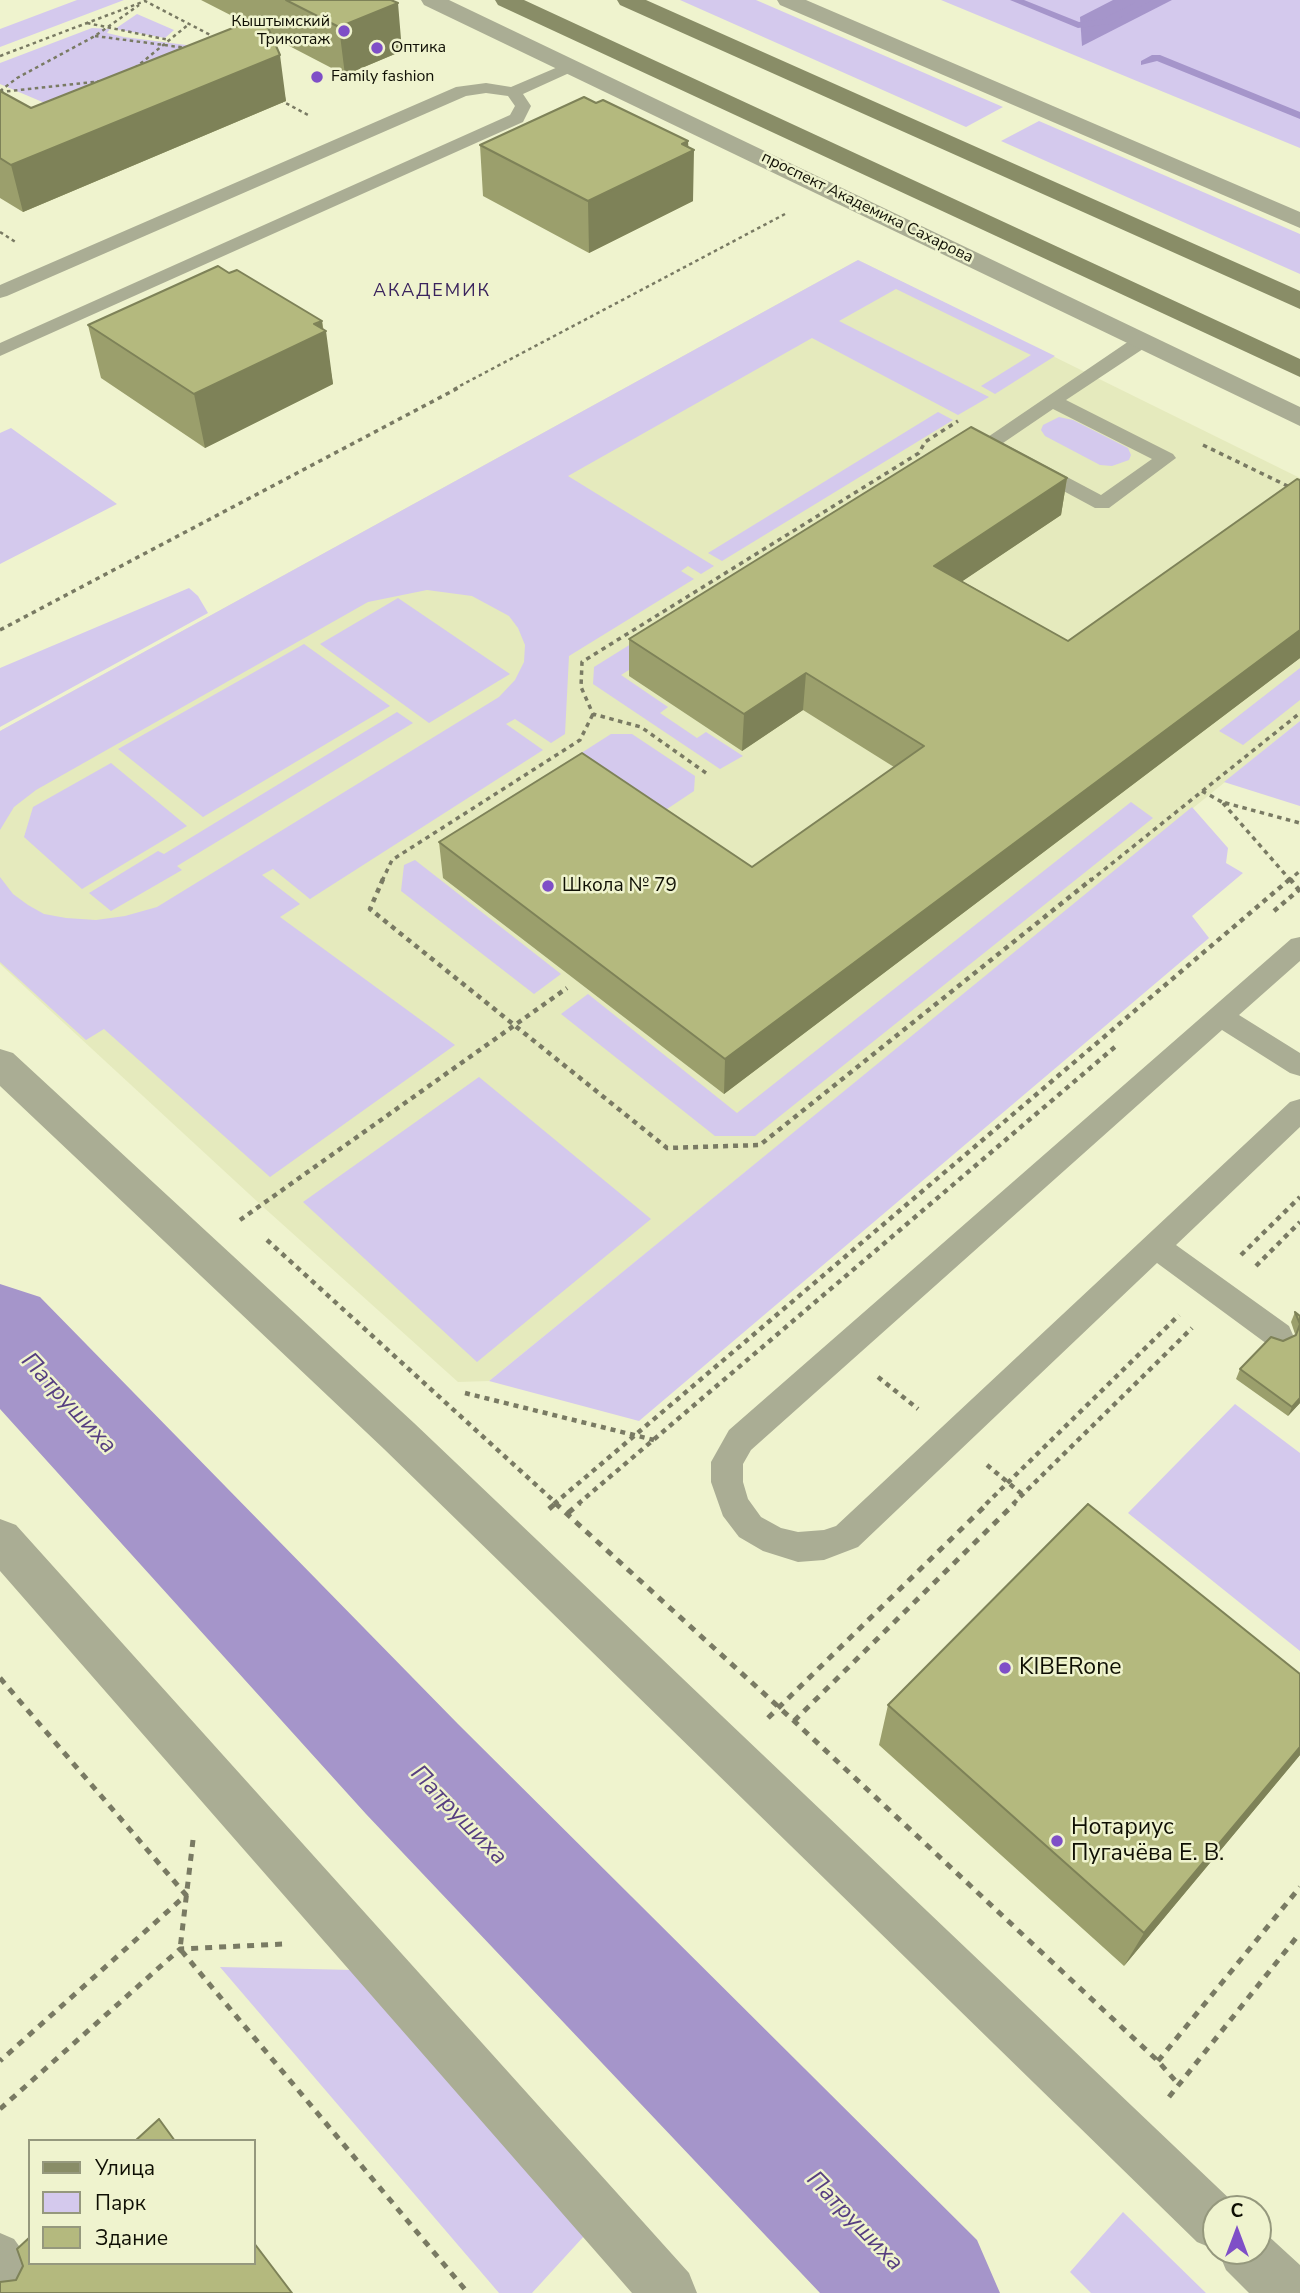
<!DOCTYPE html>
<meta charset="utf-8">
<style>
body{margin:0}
#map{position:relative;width:1300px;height:2293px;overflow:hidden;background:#eff3ce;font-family:"Nunito Sans",sans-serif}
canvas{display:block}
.legend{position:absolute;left:28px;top:2139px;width:228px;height:126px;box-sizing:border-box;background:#eff3ce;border:2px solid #95987d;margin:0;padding:9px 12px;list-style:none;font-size:21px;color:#0f0f04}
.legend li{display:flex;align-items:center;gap:14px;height:35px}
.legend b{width:35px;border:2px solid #95987d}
.north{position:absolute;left:1202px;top:2195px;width:70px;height:70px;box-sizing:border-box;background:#eff3ce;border:2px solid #95987d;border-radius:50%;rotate:0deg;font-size:19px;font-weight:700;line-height:28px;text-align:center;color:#0f0f04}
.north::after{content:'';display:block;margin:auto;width:24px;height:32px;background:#7f4fc7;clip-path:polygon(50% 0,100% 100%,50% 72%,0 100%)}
</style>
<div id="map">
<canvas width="1300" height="2293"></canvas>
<ul class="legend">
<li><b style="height:9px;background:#898d67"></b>Улица</li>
<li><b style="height:19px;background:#d4c9ed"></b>Парк</li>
<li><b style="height:19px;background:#b4b97e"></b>Здание</li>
</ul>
<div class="north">С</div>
</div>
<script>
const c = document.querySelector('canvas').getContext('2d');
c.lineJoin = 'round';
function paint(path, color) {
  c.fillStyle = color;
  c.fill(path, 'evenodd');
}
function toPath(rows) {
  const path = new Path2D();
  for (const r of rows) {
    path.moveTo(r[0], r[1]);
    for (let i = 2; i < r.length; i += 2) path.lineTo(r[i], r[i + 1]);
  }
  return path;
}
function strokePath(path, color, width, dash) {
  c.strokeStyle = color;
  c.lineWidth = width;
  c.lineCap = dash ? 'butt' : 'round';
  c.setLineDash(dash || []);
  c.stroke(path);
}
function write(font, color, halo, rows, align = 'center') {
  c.font = font + ' "Nunito Sans",sans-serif';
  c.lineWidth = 5;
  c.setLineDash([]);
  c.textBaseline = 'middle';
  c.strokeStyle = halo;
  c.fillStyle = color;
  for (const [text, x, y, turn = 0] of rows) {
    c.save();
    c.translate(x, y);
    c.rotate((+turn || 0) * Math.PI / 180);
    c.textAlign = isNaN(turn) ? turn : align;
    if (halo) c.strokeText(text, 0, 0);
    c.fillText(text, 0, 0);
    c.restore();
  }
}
const built = toPath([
 [858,260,1300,478,1300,721,489,1381,458,1382,261,1205,0,964,0,731]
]);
const green = toPath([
 [77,0,124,0,0,47,0,29],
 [680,0,756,0,1003,107,966,127],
 [941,0,1300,0,1300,148,1132,79],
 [137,14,174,30,165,38,115,29],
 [92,28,110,29,107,33,124,37,194,46,66,112,0,84,0,63],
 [1039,121,1300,234,1300,274,1001,141],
 [858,260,1055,356,995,394,981,386,1031,355,896,289,839,321,989,397,958,415,812,338,568,476,714,566,701,574,688,566,681,571,694,579,569,656,565,734,551,743,515,719,506,724,543,750,310,899,273,869,262,875,300,904,280,917,455,1045,270,1177,104,1029,86,1040,0,962,0,877,13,894,28,905,44,914,66,918,96,920,125,916,157,907,499,697,515,680,524,662,525,645,518,628,509,616,472,596,427,590,368,602,36,790,14,807,0,830,0,731],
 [938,412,953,420,722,561,708,553],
 [1059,417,1073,420,1128,448,1131,455,1129,460,1112,466,1100,465,1045,436,1041,430,1043,425],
 [11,428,117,504,0,564,0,433],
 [822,525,811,556,621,675,668,707,660,713,697,738,706,732,743,756,720,769,593,684,594,667],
 [189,588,198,596,208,613,0,727,0,668],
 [398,598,510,674,429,723,320,644],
 [304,644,390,706,203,817,118,749],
 [1300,668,1300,700,1243,745,1219,731],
 [397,712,413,723,177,866,182,870,111,911,89,893,158,851,164,854],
 [1300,721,1300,806,1224,782],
 [611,734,632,734,695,776,694,791,646,823,564,764],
 [111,763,187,826,82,889,24,837,33,807],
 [1131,802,1153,818,755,1136,715,1136,561,1014,588,994,737,1113],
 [1192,807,1228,848,1226,863,1243,873,1192,916,1209,938,639,1421,489,1381],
 [415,860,561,974,534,994,401,891,404,865],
 [479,1077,651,1219,477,1362,303,1202],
 [1235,1404,1300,1453,1300,1651,1128,1513],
 [220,1967,355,1970,585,2235,532,2293,499,2293],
 [1123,2212,1206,2293,1091,2293,1070,2272]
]);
const water = toPath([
 [1113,0,1172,0,1082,46,1080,17]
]);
const stream = toPath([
 [1010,0,1024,0,1079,22,1103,19,1140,0,1152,0,1109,24,1078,28,1010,0],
 [1152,55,1160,55,1300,112,1300,119,1157,61,1141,65,1141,61,1152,55]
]);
const river = toPath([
 [0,1284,40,1297,458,1724,977,2240,1000,2293,820,2293,366,1814,0,1409,0,1284]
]);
const pathFar3 = toPath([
 [87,23,169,40],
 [95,36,187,48],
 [0,56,145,1,218,39],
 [135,68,189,24],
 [0,91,17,78,95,36,139,5],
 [0,92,103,81],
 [280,100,310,116],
 [0,232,17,243],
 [454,389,785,214]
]);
const pathFar2 = toPath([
 [1203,445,1300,492],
 [0,630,458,388],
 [706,773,641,727,593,714,581,687,582,662,919,453,925,442,958,421],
 [1202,791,1222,802],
 [382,881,392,860,580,740,593,714],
 [1090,881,1300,713],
 [1288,881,1300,871],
 [1291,881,1222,802,1300,823]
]);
const pathFar1 = toPath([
 [383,879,370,909,667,1148,760,1145,1092,879],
 [1290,879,1299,890],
 [1274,911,1300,889],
 [240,1220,567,988],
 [267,1240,557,1504],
 [1241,1255,1300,1197],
 [1256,1266,1300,1222],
 [878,1377,918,1409],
 [465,1393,654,1440],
 [987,1465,1023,1495],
 [554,1504,1290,879],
 [578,1504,1116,1046],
 [986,1504,1179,1315],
 [1013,1504,1192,1328]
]);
const path = toPath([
 [555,1503,794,1721,1158,2061,1179,2085],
 [549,1509,556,1503],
 [568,1513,580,1503],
 [0,1678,186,1895,0,2061],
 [768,1718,988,1503],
 [794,1721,1015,1503],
 [193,1840,180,1949,468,2293],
 [1158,2061,1300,1887],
 [1169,2097,1300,1933],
 [0,2109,180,1949,284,1944]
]);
const lane = toPath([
 [572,61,580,66,578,69,523,94,531,106,523,122,0,356,0,343,510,115,515,106,508,96,486,93,466,96,7,296,0,298,0,285,456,87,486,83,511,87,572,61],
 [1142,335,1149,337,1152,341,1149,345,1066,400,1173,454,1176,458,1109,508,1095,508,982,447,979,443,1135,337,1142,335],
 [1053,409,1152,459,1101,495,1003,443,1053,409],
 [1300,937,1300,961,1239,1015,1300,1053,1300,1076,1290,1073,1222,1030,751,1450,743,1464,743,1482,748,1499,761,1517,781,1528,798,1532,824,1530,836,1526,1290,1102,1300,1099,1300,1127,1176,1245,1289,1326,1293,1335,1289,1344,1278,1348,1267,1344,1157,1263,858,1547,824,1560,798,1562,763,1551,739,1537,723,1516,711,1482,711,1462,729,1430,1291,939,1300,937],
 [0,2233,14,2239,32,2264,38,2278,32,2292,6,2293,0,2287,0,2233]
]);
const street = toPath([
 [421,0,449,0,1300,407,1300,426,424,5,421,0],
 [777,0,806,0,1300,212,1300,228,780,5,777,0],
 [0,1049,13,1053,414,1423,1235,2204,1237,2209,1216,2209,1216,2250,1197,2242,384,1449,0,1086,0,1049],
 [0,1519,16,1525,689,2273,697,2293,632,2293,0,1571,0,1519],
 [1258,2229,1264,2232,1300,2265,1300,2293,1249,2293,1226,2270,1218,2251,1258,2251,1258,2229]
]);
const secondary = toPath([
 [495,0,524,0,1300,359,1300,377,498,5,495,0],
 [617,0,646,0,1300,291,1300,309,620,5,617,0]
]);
const wall = toPath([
 [201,0,391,0,402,51,345,75,272,37,286,101,23,212,0,198,0,91,31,108,246,23],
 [596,103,688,141,693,201,589,253,483,196,480,145],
 [229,273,322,321,333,384,205,448,101,378,88,325],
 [1067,478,1061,515,962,581,1068,641,1300,480,1300,658,724,1094,443,878,439,842,752,867,894,767,803,710,742,751,629,676,629,639],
 [1295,1312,1300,1316,1300,1403,1288,1416,1236,1379,1240,1369,1283,1341,1295,1336,1295,1334,1291,1322],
 [1300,1674,1300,1755,1124,1966,879,1745,888,1705]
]);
const shadedWall = toPath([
 [398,3,402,51,345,75,339,27],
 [280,55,286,101,23,212,11,165],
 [688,141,688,153,694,150,693,201,589,253,588,201],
 [322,321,323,333,326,331,333,384,205,448,194,394],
 [1067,478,1061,515,930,603,934,566],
 [1300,630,1300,658,724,1094,725,1059],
 [806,673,803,710,742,751,744,714],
 [1300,1398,1300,1403,1288,1416,1292,1407],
 [1300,1747,1300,1755,1124,1966,1144,1933]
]);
const building = toPath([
 [286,0,391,0,398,3,339,27,286,0],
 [263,16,280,55,11,165,0,158,0,91,31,108,263,16],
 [584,97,596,103,603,100,688,141,682,144,694,150,588,201,480,145,584,97],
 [218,266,229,273,237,270,322,321,314,324,326,331,194,394,88,325,218,266],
 [971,427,1067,478,934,566,1068,641,1297,479,1300,480,1300,630,725,1059,439,842,582,753,752,867,924,746,806,673,744,714,629,639,971,427],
 [1295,1312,1300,1316,1300,1398,1292,1407,1240,1369,1271,1337,1283,1341,1296,1335,1300,1324,1295,1312],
 [1088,1504,1300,1674,1300,1747,1144,1933,888,1705,1088,1504],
 [159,2119,175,2141,135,2141,159,2119],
 [30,2237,30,2263,254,2263,254,2243,292,2293,0,2293,0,2282,16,2280,23,2266,17,2249,30,2237]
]);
const markers = [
 [344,31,7,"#7f4fc7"],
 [377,48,7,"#7f4fc7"],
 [317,77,7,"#7f4fc7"],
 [548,886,7,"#7f4fc7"],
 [1005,1668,7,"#7f4fc7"],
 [1057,1841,7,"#7f4fc7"]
];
const farPoinames = [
 ["Кыштымский",330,22,"right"],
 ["Трикотаж",330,40,"right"],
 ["Оптика",391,48],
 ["Family fashion",331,77]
];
const farStreetnames = [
 ["проспект Академика Сахарова",867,208,26]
];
const farNeighbourhoodnames = [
 ["АКАДЕМИК",432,292]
];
const poiNames = [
 ["Школа № 79",562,886]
];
const nearPoinames = [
 ["KIBERone",1019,1668],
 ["Нотариус",1071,1828],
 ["Пугачёва Е. В.",1071,1854]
];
const nearWaternames = [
 ["Патрушиха",68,1404,47],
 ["Патрушиха",458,1816,46],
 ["Патрушиха",854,2222,46]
];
paint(built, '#e5eabd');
paint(green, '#d4c9ed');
paint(water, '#a595ca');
paint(stream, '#a595ca');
paint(river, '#a595ca');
strokePath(pathFar3, '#797a63', 2.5, [3.5, 3.5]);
strokePath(pathFar2, '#797a63', 3.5, [4.5, 4.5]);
strokePath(pathFar1, '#797a63', 4.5, [5, 5]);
strokePath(path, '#797a63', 5, [7, 7]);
paint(lane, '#aaad94');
paint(street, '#aaad94');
paint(secondary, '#898d67');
paint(wall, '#9b9f6c');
paint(shadedWall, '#7e8258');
paint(building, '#b4b97e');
strokePath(building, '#7e8258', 2);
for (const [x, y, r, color] of markers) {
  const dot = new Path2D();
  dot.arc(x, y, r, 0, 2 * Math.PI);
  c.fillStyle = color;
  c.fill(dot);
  strokePath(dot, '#eff3ce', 2.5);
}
write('16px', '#0f0f04', '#eff3ce', farPoinames, 'left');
write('16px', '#0f0f04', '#eff3ce', farStreetnames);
c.letterSpacing = '2px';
write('18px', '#3a235d', '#eff3ce', farNeighbourhoodnames);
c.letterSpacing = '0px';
write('19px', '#0f0f04', '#eff3ce', poiNames, 'left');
write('23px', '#0f0f04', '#eff3ce', nearPoinames, 'left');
write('italic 24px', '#563e80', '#eff3ce', nearWaternames);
</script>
